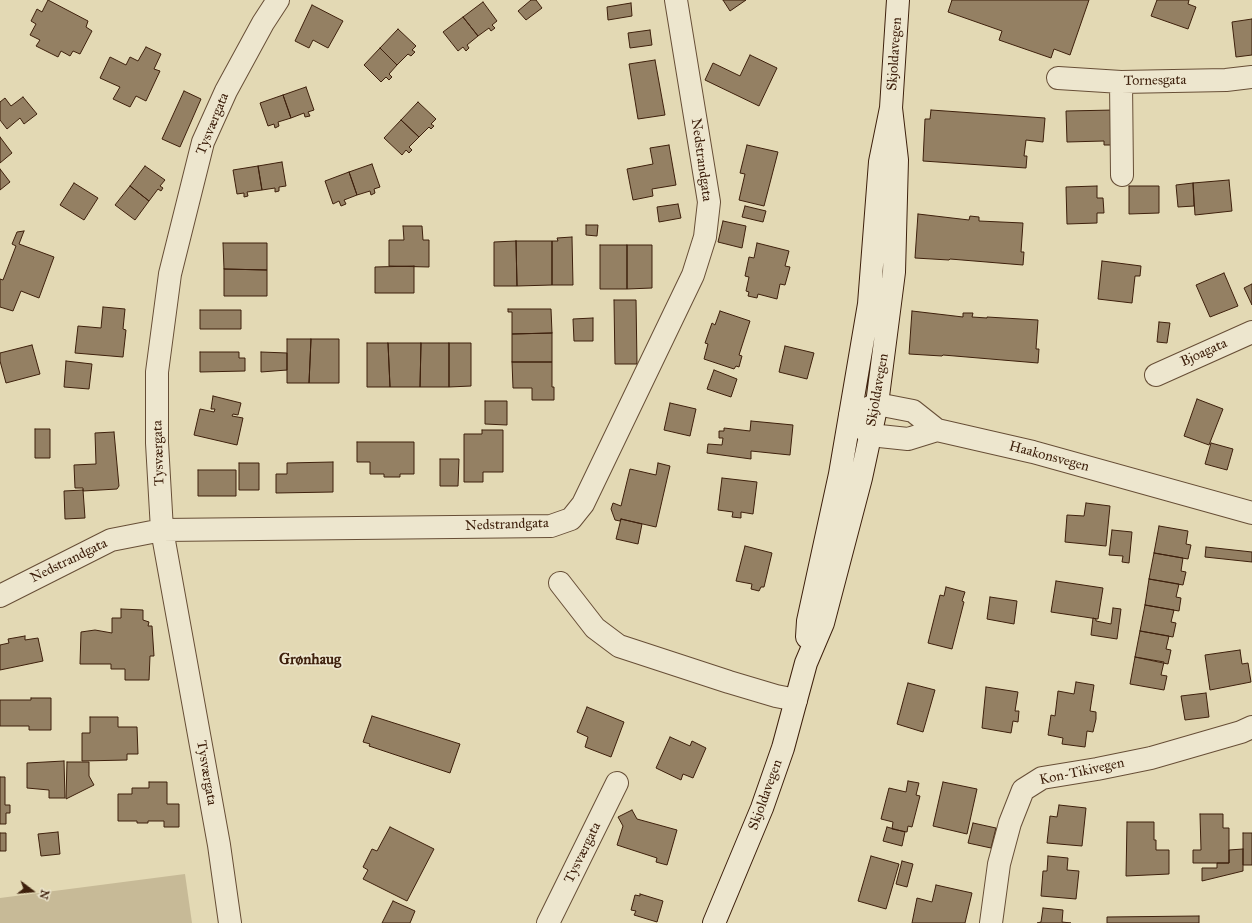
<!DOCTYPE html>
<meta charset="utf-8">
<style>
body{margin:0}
#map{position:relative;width:1252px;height:923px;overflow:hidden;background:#e3d9b4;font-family:"IM FELL Great Primer",serif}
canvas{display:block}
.north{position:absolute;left:12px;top:871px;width:40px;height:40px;-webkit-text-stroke:3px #ede6ce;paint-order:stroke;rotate:106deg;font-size:11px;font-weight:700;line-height:16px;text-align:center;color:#3e200c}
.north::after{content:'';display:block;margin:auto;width:14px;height:18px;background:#3e200c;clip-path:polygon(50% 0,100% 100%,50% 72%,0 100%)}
</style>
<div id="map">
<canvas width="1252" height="923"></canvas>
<div class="north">N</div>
</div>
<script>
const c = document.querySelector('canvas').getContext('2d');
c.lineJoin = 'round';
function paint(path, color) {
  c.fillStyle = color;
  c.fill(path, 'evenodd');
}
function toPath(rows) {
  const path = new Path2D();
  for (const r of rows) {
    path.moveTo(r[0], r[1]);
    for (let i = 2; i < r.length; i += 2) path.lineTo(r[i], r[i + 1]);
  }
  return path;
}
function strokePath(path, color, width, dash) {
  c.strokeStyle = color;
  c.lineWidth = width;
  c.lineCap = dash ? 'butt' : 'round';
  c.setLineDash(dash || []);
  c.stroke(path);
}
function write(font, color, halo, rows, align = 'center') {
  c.font = font + ' "IM FELL Great Primer",serif';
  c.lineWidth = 3.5;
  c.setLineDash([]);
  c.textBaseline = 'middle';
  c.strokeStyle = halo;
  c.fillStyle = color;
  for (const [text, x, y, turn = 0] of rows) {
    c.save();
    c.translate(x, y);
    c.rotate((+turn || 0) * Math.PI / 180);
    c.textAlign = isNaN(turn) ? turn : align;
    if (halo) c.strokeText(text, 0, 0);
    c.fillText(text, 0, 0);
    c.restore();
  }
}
const green = toPath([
 [185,874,192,923,0,923,0,898]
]);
const building = toPath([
 [48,0,88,21,86,27,92,31,80,54,73,51,70,56,61,51,58,57,36,46,40,40,30,35,36,24,31,21,37,9,42,12,48,0],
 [531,0,536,0,542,8,526,20,518,11,531,0],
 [723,0,746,0,730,11,723,0],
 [952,0,1089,0,1070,55,1054,49,1051,58,999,40,1002,31,948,12,952,0],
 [1157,0,1189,0,1188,4,1196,7,1188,29,1151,16,1157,0],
 [483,2,497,21,492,25,495,28,491,31,489,28,478,36,463,17,483,2],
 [631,3,632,16,608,20,607,7,631,3],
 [312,5,343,21,328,48,313,40,309,48,295,41,312,5],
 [463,17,478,36,467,45,469,48,466,51,463,47,458,51,443,32,463,17],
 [1252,19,1252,55,1236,57,1232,22,1252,19],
 [398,29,416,46,412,50,415,52,411,56,408,54,397,65,380,48,398,29],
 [650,30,652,45,630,48,628,33,650,30],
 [146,47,161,54,154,69,160,71,146,101,136,96,130,107,113,99,120,87,100,78,110,57,126,65,130,57,138,61,146,47],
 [380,48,397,65,389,74,392,77,389,80,386,77,381,82,364,65,380,48],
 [750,55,777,68,759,106,705,80,713,63,740,76,750,55],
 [655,60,665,115,638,119,629,64,655,60],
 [306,87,314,110,308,112,310,116,305,117,304,113,291,118,283,95,306,87],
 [184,91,201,99,180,147,162,139,184,91],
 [283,95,291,118,278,122,279,126,275,128,274,124,268,126,260,103,283,95],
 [23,97,37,114,24,124,20,118,7,129,0,120,0,102,5,98,11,106,23,97],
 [418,102,436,119,431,124,434,126,431,129,429,127,419,137,401,120,418,102],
 [931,110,1045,118,1043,142,1026,140,1024,156,1027,156,1026,168,923,161,925,119,930,119,931,110],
 [1115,110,1116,145,1104,145,1104,141,1067,142,1066,111,1115,110],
 [401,120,419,137,409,147,412,150,409,153,406,150,402,155,384,138,401,120],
 [0,137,12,153,0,163,0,137],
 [669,145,676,185,652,189,653,196,633,200,627,169,653,164,650,148,669,145],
 [747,145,778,152,764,206,739,200,745,174,740,173,747,145],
 [282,162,286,186,279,187,279,191,275,192,275,188,262,190,258,166,282,162],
 [372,164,380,187,374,189,375,193,371,195,370,191,357,195,349,172,372,164],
 [145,166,165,180,160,186,163,188,161,191,158,189,149,201,130,186,145,166],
 [258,166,262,190,247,192,248,196,244,197,244,193,237,194,233,170,258,166],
 [0,169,10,182,0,190,0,169],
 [349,172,357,195,344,200,346,204,341,206,339,201,333,204,325,181,349,172],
 [1229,180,1232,211,1195,215,1193,183,1229,180],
 [74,183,98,198,84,220,60,205,74,183],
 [1193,183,1194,206,1178,207,1176,185,1193,183],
 [130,186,149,201,135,220,115,205,130,186],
 [1097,186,1097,198,1103,198,1104,213,1097,213,1097,223,1067,224,1066,187,1097,186],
 [1129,186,1159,186,1159,213,1129,214,1129,186],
 [678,204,681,218,659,222,657,207,678,204],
 [745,206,766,211,763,222,742,217,745,206],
 [918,214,969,220,970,216,979,217,979,221,1023,223,1021,252,1024,252,1023,265,950,259,949,260,915,258,918,214],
 [723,221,746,226,742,248,718,242,723,221],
 [586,225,598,225,597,236,586,235,586,225],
 [403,226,422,226,423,240,429,240,429,267,389,266,389,240,404,240,403,226],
 [24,231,19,244,54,257,39,298,21,291,13,311,0,307,0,279,3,280,16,246,12,244,17,232,24,231],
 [572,237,573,285,552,285,552,241,558,241,557,238,572,237],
 [516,241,552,241,552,285,517,286,516,241],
 [516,241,517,286,494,286,494,242,516,241],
 [223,243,267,243,267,270,224,269,223,243],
 [757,243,789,251,785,266,790,267,785,285,780,284,777,299,758,294,757,298,748,296,749,292,746,291,749,277,745,276,749,257,754,258,757,243],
 [600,245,627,245,627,289,600,289,600,245],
 [627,245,652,245,652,288,627,289,627,245],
 [1102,261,1141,266,1140,276,1135,276,1132,303,1098,299,1102,261],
 [414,266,414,293,375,293,375,267,414,266],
 [224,269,267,270,267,296,224,296,224,269],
 [1224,273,1238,306,1210,317,1196,285,1224,273],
 [1252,284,1252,305,1244,288,1252,284],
 [614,300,636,300,637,364,615,364,614,300],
 [103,307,125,309,123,329,126,330,123,357,75,353,78,326,101,328,103,307],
 [508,309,551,309,552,333,512,334,512,312,508,312,508,309],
 [200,310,241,310,241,329,200,329,200,310],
 [720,311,750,321,739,355,742,356,739,367,736,366,734,369,704,359,708,344,705,343,712,323,715,325,720,311],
 [912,311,963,317,963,313,973,313,972,317,987,318,987,317,1038,320,1036,349,1039,349,1038,363,943,355,942,356,909,354,912,311],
 [593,318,593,341,574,341,573,319,593,318],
 [1159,322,1170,323,1167,343,1157,342,1159,322],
 [552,333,552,362,512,362,512,334,552,333],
 [287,339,311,339,309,383,287,383,287,339],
 [311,339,339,339,339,383,309,383,311,339],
 [367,343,388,343,390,387,367,387,367,343],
 [388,343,421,343,420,387,390,387,388,343],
 [421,343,449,343,449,387,420,387,421,343],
 [449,343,471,343,471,386,449,387,449,343],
 [32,345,40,374,6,383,0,361,0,353,32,345],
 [785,346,814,353,807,379,779,372,785,346],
 [200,352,239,352,239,358,245,358,245,371,200,372,200,352],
 [261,352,287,353,287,370,261,372,261,352],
 [66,361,92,364,89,389,64,387,66,361],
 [512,362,552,362,552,387,554,387,554,400,532,400,532,388,513,388,512,362],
 [714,370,737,379,731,397,707,389,714,370],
 [213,396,241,403,238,415,233,414,232,416,243,418,237,445,194,435,200,409,214,412,215,409,211,409,213,396],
 [1197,399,1223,409,1209,445,1184,436,1197,399],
 [485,401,507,401,507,425,485,424,485,401],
 [670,403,696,409,690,436,664,430,670,403],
 [751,421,793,425,790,455,751,451,751,459,707,453,708,444,722,445,723,438,719,438,719,431,724,431,724,428,750,431,751,421],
 [35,429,50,429,50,458,35,458,35,429],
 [482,430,503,430,503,472,483,472,483,482,464,482,464,434,482,434,482,430],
 [114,432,119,486,117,489,83,491,83,488,75,488,74,465,96,464,95,433,114,432],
 [357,442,414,442,414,474,400,474,400,477,384,477,384,474,370,474,370,462,357,462,357,442],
 [1211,443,1233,449,1227,470,1205,464,1211,443],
 [440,459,459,459,458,486,440,486,440,459],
 [333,462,333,492,276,493,276,474,287,474,287,463,333,462],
 [239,463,259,463,259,490,239,490,239,463],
 [658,463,670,466,656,527,621,519,620,521,615,520,611,509,613,503,621,506,630,469,656,475,658,463],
 [198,470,236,470,236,496,198,496,198,470],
 [722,478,757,482,753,514,741,512,741,518,732,517,733,512,718,510,722,478],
 [83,490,85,518,65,519,64,491,83,490],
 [1086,503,1110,506,1106,546,1065,542,1067,515,1084,516,1086,503],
 [621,519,642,524,638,544,616,539,621,519],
 [1159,526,1188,531,1186,544,1191,545,1188,559,1154,553,1159,526],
 [1112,530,1132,532,1129,563,1122,562,1123,556,1109,555,1112,530],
 [745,546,772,553,764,587,761,587,759,591,751,589,752,584,736,581,745,546],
 [1206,547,1252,552,1252,562,1205,557,1206,547],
 [1154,553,1183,558,1181,571,1186,572,1183,585,1149,579,1154,553],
 [1149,579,1179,584,1176,597,1181,598,1179,611,1145,605,1149,579],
 [1056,581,1103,588,1098,619,1051,612,1056,581],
 [946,587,965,592,962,601,964,602,952,649,928,643,940,595,944,596,946,587],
 [990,597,1017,601,1014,624,987,619,990,597],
 [1145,605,1174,610,1171,622,1176,623,1173,637,1140,631,1145,605],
 [1113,608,1121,609,1117,639,1091,635,1093,618,1096,619,1096,621,1111,624,1113,608],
 [121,609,143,610,143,620,149,622,148,626,152,626,154,656,150,656,149,680,125,680,125,669,111,669,111,664,80,664,81,632,95,630,112,633,112,618,121,618,121,609],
 [1140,631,1169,636,1166,649,1171,650,1168,664,1135,657,1140,631],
 [25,636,25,640,38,638,43,661,0,670,0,645,9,643,8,639,25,636],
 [1240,650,1242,664,1248,663,1251,682,1210,690,1205,655,1240,650],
 [1135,657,1164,662,1161,675,1167,676,1164,690,1130,684,1135,657],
 [1076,682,1094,685,1090,711,1096,712,1096,719,1093,732,1087,731,1085,747,1062,744,1063,738,1048,735,1051,715,1055,716,1058,691,1074,694,1076,682],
 [908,683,935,690,923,732,897,724,908,683],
 [986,687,1018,692,1015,711,1019,711,1018,722,1013,721,1011,733,982,728,986,687],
 [1206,693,1209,717,1185,720,1181,696,1206,693],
 [31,698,51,698,51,730,29,730,29,726,0,726,0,700,31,700,31,698],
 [587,707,624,722,611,757,585,747,588,737,577,732,587,707],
 [372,716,460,744,450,773,369,746,370,744,363,742,372,716],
 [90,717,118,717,118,727,137,727,138,754,127,754,127,760,82,761,82,733,90,733,90,717],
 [670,737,690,746,692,741,706,748,693,778,683,774,681,780,656,768,670,737],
 [64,761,65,798,49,798,49,790,27,788,27,763,64,761],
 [67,762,89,762,89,776,94,785,66,799,67,762],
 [0,777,5,777,5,805,10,805,10,813,6,813,6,824,0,824,0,777],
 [908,781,919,783,916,795,920,796,912,827,908,826,907,832,892,829,893,822,881,819,889,788,906,792,908,781],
 [149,782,167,782,167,804,179,804,179,827,164,827,164,821,148,821,148,823,137,823,137,821,118,821,118,794,132,794,132,788,149,788,149,782],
 [943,782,977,789,967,834,933,826,943,782],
 [1059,805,1086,808,1082,846,1047,843,1050,816,1057,817,1059,805],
 [632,810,637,819,677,830,667,865,656,862,657,858,617,845,623,826,618,817,632,810],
 [1200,814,1223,814,1223,828,1229,828,1229,863,1193,863,1193,850,1201,850,1200,814],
 [1127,822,1154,822,1154,840,1156,840,1156,850,1169,850,1169,874,1126,876,1127,822],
 [973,823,996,828,991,848,968,843,973,823],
 [390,827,434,849,407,901,363,879,368,870,363,867,372,849,377,851,390,827],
 [887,827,905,832,902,846,883,841,887,827],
 [58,832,60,854,41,856,38,834,58,832],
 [0,833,6,833,6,851,0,851,0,833],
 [1243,833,1252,833,1252,865,1243,865,1243,833],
 [1243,849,1243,871,1202,881,1202,868,1217,868,1217,863,1229,863,1229,850,1243,849],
 [871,856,899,864,886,909,858,901,871,856],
 [1048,856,1068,858,1067,870,1079,871,1076,899,1041,896,1043,871,1047,871,1048,856],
 [902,861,913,864,907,887,896,884,902,861],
 [936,885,972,893,965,923,912,923,917,898,932,902,936,885],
 [640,894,663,901,657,922,634,915,636,911,631,910,635,895,640,896,640,894],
 [393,901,415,911,410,923,382,923,393,901],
 [1043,908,1063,910,1062,922,1071,923,1037,923,1041,922,1043,908],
 [1199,916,1199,923,1107,923,1107,917,1199,916]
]);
const minor = toPath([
 [1058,78,1121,82,1226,80,1252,77],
 [1121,82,1122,175],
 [1156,375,1252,332],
 [560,583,595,628,619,646,729,682,776,696,796,700],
 [0,596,111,540,162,530,551,526,571,519,583,504,693,275,705,237,709,202,676,0],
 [230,923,219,845,162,530,157,443,157,372,170,274,203,142,226,91,263,23,278,0],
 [548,923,617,783],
 [991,923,999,864,1010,823,1023,790,1042,778,1097,769,1151,758,1241,732,1252,727]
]);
const tertiary = toPath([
 [937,430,913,411,877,404,850,416,870,435,908,439,937,430,1033,452,1252,513]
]);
const secondary = toPath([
 [807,637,808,621,840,474,869,304,880,162,891,108,898,0],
 [714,923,762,808,783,748,806,663,823,623,861,478,877,404,894,272,897,160,891,108]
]);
const streetNames = [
 ["Skjoldavegen",895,54,-86],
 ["Tornesgata",1155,81,-1],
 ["Tysværgata",213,124,-68],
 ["Nedstrandgata",701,160,82],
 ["Bjoagata",1204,353,-24],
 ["Skjoldavegen",878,390,-80],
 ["Tysværgata",159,453,-92],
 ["Haakonsvegen",1049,457,15],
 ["Nedstrandgata",507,525,-2],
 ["Nedstrandgata",69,561,-26],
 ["Kon-Tikivegen",1082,772,-12],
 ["Tysværgata",206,773,80],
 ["Skjoldavegen",766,795,-70],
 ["Tysværgata",583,853,-64]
];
const neighbourhoodNames = [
 ["Grønhaug",310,660]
];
paint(green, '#c7ba97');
paint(building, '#948063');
strokePath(building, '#3e200c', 1);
strokePath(minor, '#674e36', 24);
strokePath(tertiary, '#674e36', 24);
strokePath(secondary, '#3e200c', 24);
strokePath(minor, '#ede6ce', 22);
strokePath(tertiary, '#ede6ce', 22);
strokePath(secondary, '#ede6ce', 22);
write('14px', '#3e200c', '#ede6ce', streetNames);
write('bold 15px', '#3e200c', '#ede6ce', neighbourhoodNames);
</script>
